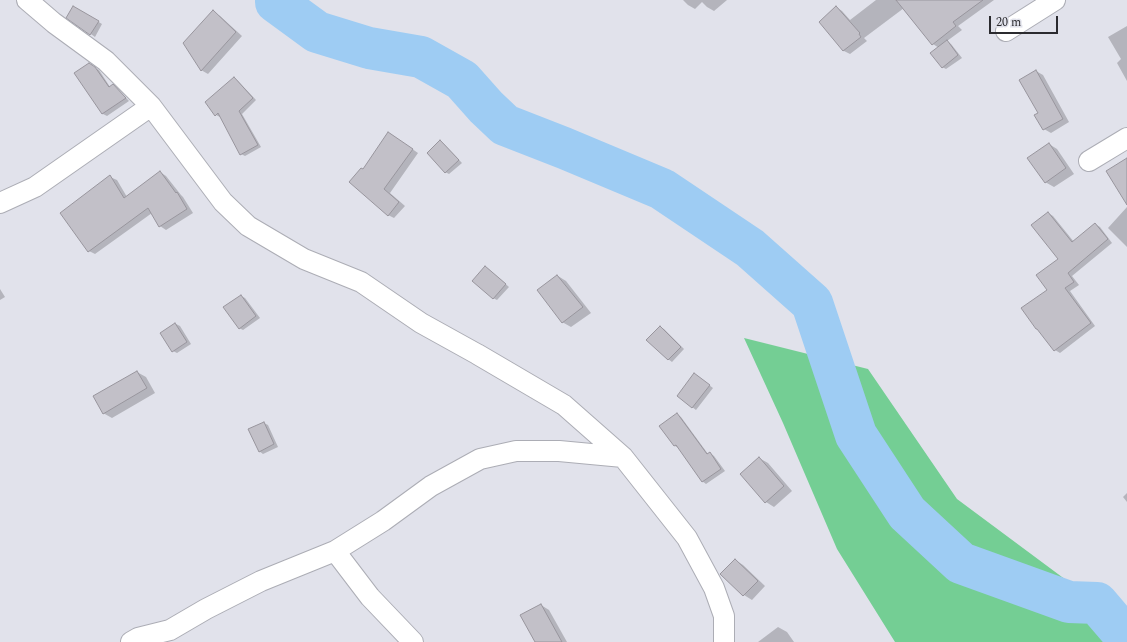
<!DOCTYPE html>
<style>
body{margin:0}
#map{position:relative;width:1127px;height:642px;overflow:hidden;background:#e1e2eb;font-family:Spectral,serif}
canvas{display:block}
.scale{position:absolute;left:989px;top:16px;width:69px;height:18px;box-sizing:border-box;border:2px solid #2b2b2f;border-top:0;padding-left:5px;font-size:12px;line-height:14px;white-space:nowrap;color:#2b2b2f;-webkit-text-stroke:3px #e1e2eb;paint-order:stroke}
</style>
<div id="map">
<canvas width="1127" height="642"></canvas>
<div class="scale">20 m</div>
</div>
<script>
const c = document.querySelector('canvas').getContext('2d');
c.lineJoin = 'round';
function paint(path, color) {
  c.fillStyle = color;
  c.fill(path, 'evenodd');
}
function toPath(rows) {
  const path = new Path2D();
  for (const r of rows) {
    path.moveTo(r[0], r[1]);
    for (let i = 2; i < r.length; i += 2) path.lineTo(r[i], r[i + 1]);
  }
  return path;
}
function strokePath(path, color, width, dash) {
  c.strokeStyle = color;
  c.lineWidth = width;
  c.lineCap = dash ? 'butt' : 'round';
  c.setLineDash(dash || []);
  c.stroke(path);
}
const green = toPath([
 [744,338,868,369,957,499,1097,603,1127,638,1127,642,895,642,837,549,783,423]
]);
const shadow = toPath([
 [683,0,727,0,714,11,707,7,702,2,695,9,688,5],
 [876,0,994,0,958,26,962,30,947,41,951,44,962,58,946,69,942,67,939,48,933,44,904,8,864,38,867,41,850,54,844,51,820,22,836,7,842,11,850,20],
 [74,7,102,24,95,37,67,17],
 [213,12,220,16,242,36,208,74,201,70],
 [1127,26,1127,81,1117,63,1121,59,1108,37],
 [93,67,99,70,110,87,113,86,117,88,129,101,107,116,103,114,76,73],
 [1036,71,1043,75,1069,122,1051,133,1044,129,1039,113],
 [234,78,238,81,256,100,242,114,261,147,245,156,241,154,221,116,220,117,216,115],
 [389,133,418,153,390,193,405,206,394,218,388,215,363,170],
 [440,142,444,144,462,163,449,174,445,172],
 [1049,144,1057,149,1074,174,1054,187,1045,182],
 [160,172,166,176,181,195,183,197,193,213,166,230,160,226,152,213,95,254,89,251,110,177,117,180,127,197],
 [1127,207,1127,247,1108,228],
 [1048,213,1053,216,1074,242,1095,224,1100,227,1112,243,1072,276,1079,285,1070,291,1095,326,1060,353,1055,350,1049,291,1059,259],
 [486,267,509,287,497,300,493,298],
 [558,276,566,281,591,313,571,327,562,322],
 [0,289,5,297,0,300],
 [241,296,245,298,260,318,243,330,239,328],
 [176,324,180,326,191,344,177,353,173,351,161,333],
 [660,327,664,329,684,349,672,362,668,359],
 [137,372,146,377,155,393,112,418,103,413],
 [698,377,713,388,696,410,678,396],
 [677,414,681,417,708,454,710,453,714,456,725,471,706,484,702,481,679,448,675,446],
 [264,423,268,425,278,447,263,454,259,451],
 [759,458,768,463,792,491,774,507,766,502],
 [1127,493,1127,502,1123,497],
 [735,560,743,565,765,586,752,600,744,595,722,574],
 [541,605,549,610,567,642,536,642],
 [778,627,787,632,794,642,758,642]
]);
const river = toPath([
 [276,0,276,2,317,32,369,48,421,57,462,80,486,107,505,125,564,148,662,189,750,248,812,303,856,435,907,513,961,563,1069,602,1097,603,1127,638]
]);
const building = toPath([
 [896,0,983,0,953,22,956,26,932,45,896,0],
 [73,6,99,21,90,35,66,18,73,6],
 [836,6,860,33,859,34,861,37,843,51,819,22,836,6],
 [213,10,236,32,201,71,183,43,213,10],
 [947,40,958,55,942,68,930,53,947,40],
 [89,63,95,67,109,87,113,84,126,98,102,114,74,73,89,63],
 [1036,70,1063,119,1043,130,1034,115,1038,113,1019,80,1036,70],
 [234,77,253,98,239,111,258,145,240,155,218,113,215,116,205,102,234,77],
 [388,132,413,149,384,189,399,202,388,216,349,182,361,168,363,169,388,132],
 [440,140,459,160,445,173,427,153,440,140],
 [1049,143,1066,168,1045,183,1027,158,1049,143],
 [1127,158,1127,205,1106,171,1127,158],
 [160,171,176,193,177,192,187,209,159,227,148,208,88,252,60,213,110,175,124,198,160,171],
 [1048,212,1072,242,1095,223,1108,239,1068,273,1074,282,1065,288,1091,323,1054,351,1037,329,1036,329,1021,308,1047,290,1036,275,1058,259,1031,225,1048,212],
 [485,266,506,284,493,299,472,281,485,266],
 [557,275,583,307,562,323,537,290,557,275],
 [241,295,256,316,239,329,223,307,241,295],
 [175,323,187,342,172,352,160,333,175,323],
 [660,326,681,347,668,360,646,340,660,326],
 [137,371,147,388,103,414,93,396,137,371],
 [694,373,710,385,692,408,677,396,694,373],
 [677,413,707,454,710,452,721,469,702,482,676,445,674,446,659,426,677,413],
 [264,422,274,444,259,452,248,429,264,422],
 [759,457,784,486,765,503,740,474,759,457],
 [735,559,758,581,743,596,720,574,735,559],
 [541,604,562,642,535,642,520,615,541,604]
]);
const street = toPath([
 [27,0,54,23,106,61,151,106,223,202,248,226,304,259,361,282,421,323,477,354,564,405,623,457,687,538,714,588,724,616,724,642],
 [1006,31,1055,0],
 [1089,161,1127,138],
 [0,203,35,187,151,106],
 [335,551,370,597,413,642],
 [131,642,138,638,170,630,206,609,261,581,335,551,383,521,431,486,480,459,516,451,559,451,623,457]
]);
paint(green, '#74ce94');
paint(shadow, '#0003');
strokePath(river, '#9eccf3', 42);
paint(building, '#c2c0c8');
strokePath(building, '#98959d', 1);
strokePath(street, '#acadb5', 22);
strokePath(street, '#fff', 20);
</script>
